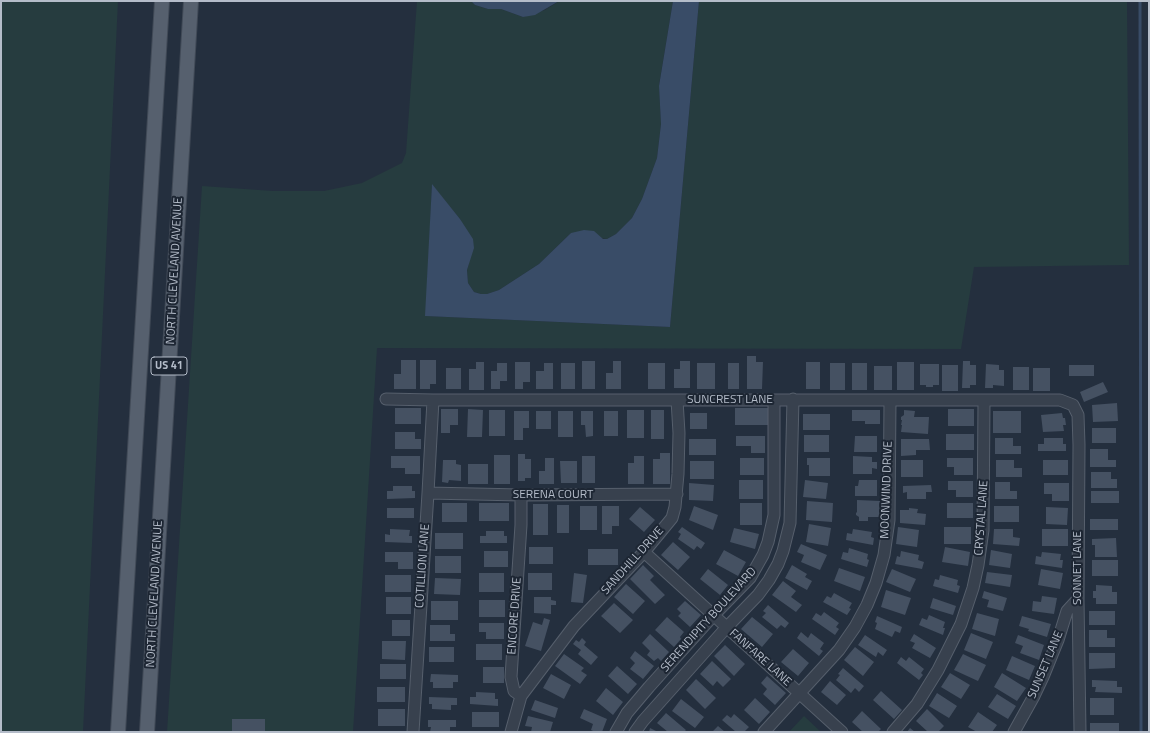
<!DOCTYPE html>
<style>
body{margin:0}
#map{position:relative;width:1150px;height:733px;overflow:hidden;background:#242f3e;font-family:"Titillium Web",sans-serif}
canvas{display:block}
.frame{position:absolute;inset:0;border:2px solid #b4bcc9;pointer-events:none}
</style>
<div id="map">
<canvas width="1150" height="733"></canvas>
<div class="frame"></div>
</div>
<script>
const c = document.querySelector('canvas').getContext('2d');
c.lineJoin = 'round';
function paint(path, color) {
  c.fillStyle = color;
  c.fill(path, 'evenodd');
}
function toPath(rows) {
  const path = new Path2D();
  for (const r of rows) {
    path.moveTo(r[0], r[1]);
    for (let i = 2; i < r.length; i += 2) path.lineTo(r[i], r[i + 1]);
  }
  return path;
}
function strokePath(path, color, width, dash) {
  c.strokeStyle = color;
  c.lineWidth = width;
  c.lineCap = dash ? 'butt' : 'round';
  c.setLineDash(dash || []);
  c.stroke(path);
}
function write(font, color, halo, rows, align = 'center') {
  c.font = font + ' "Titillium Web",sans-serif';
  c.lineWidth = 4;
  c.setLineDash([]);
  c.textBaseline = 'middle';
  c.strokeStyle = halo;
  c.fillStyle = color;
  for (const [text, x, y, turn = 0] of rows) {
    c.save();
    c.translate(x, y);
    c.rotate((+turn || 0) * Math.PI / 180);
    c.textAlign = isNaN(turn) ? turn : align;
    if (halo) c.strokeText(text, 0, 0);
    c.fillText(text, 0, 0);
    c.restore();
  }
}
const green = toPath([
 [1,1,118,1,83,732,1,732],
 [417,1,471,1,475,5,488,9,501,9,523,17,545,10,559,1,673,1,659,85,661,124,657,158,642,199,632,218,616,234,607,239,571,233,539,264,499,290,487,294,481,294,474,292,468,283,467,270,469,263,460,219,432,185,426,316,670,327,699,1,1127,1,1129,265,974,267,961,349,377,348,353,732,167,732,202,186,273,191,324,191,362,183,402,163,406,153],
 [804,716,821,732,789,732]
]);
const water = toPath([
 [471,1,559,1,535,15,523,17,501,9,488,9,475,5],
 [673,1,699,1,670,327,425,316,432,184,460,219,473,239,474,248,467,270,468,283,474,292,481,294,487,294,499,290,539,264,571,233,584,230,594,231,603,239,607,239,616,234,632,218,642,199,657,158,661,124,659,86]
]);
const stream = toPath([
 [1140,1,1141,732]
]);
const building = toPath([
 [747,356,756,356,756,362,763,362,762,389,747,389],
 [401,360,416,360,416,389,394,389,394,374,401,374],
 [420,360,436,360,436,384,430,384,430,389,420,389],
 [582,361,595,361,595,389,582,389],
 [613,361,621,361,621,389,606,389,606,373,613,373],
 [680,361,690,361,690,388,674,388,674,369,680,369],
 [963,361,970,361,970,365,976,365,976,385,970,385,970,388,962,388],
 [476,362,484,362,484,390,469,390,469,369,476,369],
 [515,362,530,362,530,382,523,382,523,389,515,389],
 [806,362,820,362,820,389,806,389],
 [897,362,914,362,914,390,897,390],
 [497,363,507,363,507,381,500,381,500,389,491,389,491,371,497,371],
 [544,363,553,363,553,389,536,389,536,371,544,371],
 [561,363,575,363,575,389,561,389],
 [648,363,665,363,665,389,648,389],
 [697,363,715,363,715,389,697,389],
 [728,363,739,363,739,389,728,389],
 [830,363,845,363,845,390,830,390],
 [852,363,867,363,867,390,852,390],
 [920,364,939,364,939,385,933,385,933,387,926,387,926,385,920,385],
 [986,364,999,365,999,370,1004,370,1004,386,993,385,993,388,985,388],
 [942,365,958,365,958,391,942,391],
 [1069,365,1094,365,1094,376,1069,376],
 [874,366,892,366,892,390,874,390],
 [1013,367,1029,367,1029,390,1013,390],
 [446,368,461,368,461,389,446,389],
 [1033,368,1050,368,1050,391,1033,391],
 [1103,382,1108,392,1084,402,1080,392],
 [1117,403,1118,421,1093,422,1092,405],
 [395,408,421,408,421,424,395,424],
 [735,408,768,408,768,425,735,425],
 [441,409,458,409,458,425,450,425,450,433,441,433],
 [468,409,483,410,482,437,467,437],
 [948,409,974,409,974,426,948,426],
 [489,410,505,410,505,436,489,436],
 [627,410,644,410,644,438,627,438],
 [651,410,664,410,664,439,651,439],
 [852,410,880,410,880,424,865,424,865,421,852,421],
 [904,410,915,411,914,417,929,417,928,434,901,432,902,425,901,425,902,420,901,420,901,417,904,415],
 [514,411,529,411,529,428,523,428,523,440,514,440],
 [536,411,551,411,551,429,536,429],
 [558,411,573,411,573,437,558,437],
 [581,411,593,411,593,436,586,437,585,425,581,425],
 [604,411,618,411,618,436,604,436],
 [993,411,1021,411,1021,433,993,433],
 [690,413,707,413,707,429,690,429],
 [1062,413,1063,418,1065,418,1066,425,1063,425,1064,431,1043,432,1041,415],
 [803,414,830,414,830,430,803,430],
 [1092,428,1116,428,1116,443,1092,443],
 [395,432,415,432,415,439,421,439,421,449,395,449],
 [946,434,974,434,974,450,946,450],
 [804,435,829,435,829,452,804,452],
 [736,436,765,436,765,453,751,453,751,446,736,446],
 [855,436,877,436,877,452,854,452],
 [995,438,1013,438,1013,446,1021,446,1021,454,995,454],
 [1044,438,1063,438,1063,444,1066,444,1066,451,1038,451,1038,444,1044,444],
 [689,439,716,439,716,455,689,455],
 [901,439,929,439,930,450,916,450,916,455,901,456],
 [1090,449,1108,449,1108,460,1116,460,1116,467,1090,467],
 [660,453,670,453,670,484,653,484,653,459,660,459],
 [518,454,525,454,525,459,531,459,531,478,525,478,525,481,518,481],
 [494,455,510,455,510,484,494,484],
 [391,456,420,456,420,474,405,474,405,468,391,468],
 [582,456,595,456,595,483,582,483],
 [634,456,644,456,644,484,628,484,628,463,634,463],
 [853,456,872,457,872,462,877,462,877,469,872,468,872,474,853,474],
 [545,458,554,458,554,484,539,484,539,471,545,471],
 [740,458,764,458,764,475,740,475],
 [807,458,830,458,830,476,809,476,809,465,807,465],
 [947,458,973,458,973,475,954,475,954,467,947,467],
 [443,460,456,460,456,464,461,465,461,481,449,480,448,483,442,482],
 [901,460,923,460,923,477,901,477],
 [996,460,1014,460,1014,468,1022,468,1022,477,996,477],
 [1043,460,1068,460,1068,475,1043,475],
 [560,461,577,461,577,483,561,483],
 [690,461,714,461,714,479,690,479],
 [468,464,488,464,488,484,468,484],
 [1091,472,1111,472,1111,479,1117,479,1117,488,1091,488],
 [739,480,763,480,763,499,739,499],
 [805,480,828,483,826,499,803,497],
 [859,480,877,480,877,496,855,496,855,486,858,486],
 [948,481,973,481,973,497,956,497,956,490,948,490],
 [995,482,1010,482,1010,491,1017,491,1017,499,995,499],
 [689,483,714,485,713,501,689,500],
 [1044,483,1069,483,1069,501,1052,501,1052,494,1044,494],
 [931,485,932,492,926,492,926,499,907,499,907,492,903,493,903,486],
 [393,486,412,486,412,491,415,491,415,498,387,499,387,491,393,491],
 [1091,491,1119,491,1119,503,1091,503],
 [857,500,880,501,879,517,868,517,868,521,859,521,859,517,856,515,856,512,857,513],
 [807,501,833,503,832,522,806,520],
 [442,503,467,503,467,522,442,522],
 [479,503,509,503,509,521,479,521],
 [740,503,762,503,762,525,740,525],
 [947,503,973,503,973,518,947,518],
 [533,504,548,504,548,535,533,535],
 [557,505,569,505,569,533,557,533],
 [580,506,597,506,597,530,580,530],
 [602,506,619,506,619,526,612,526,612,534,602,534],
 [694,506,718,515,713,530,689,520],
 [994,506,1019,506,1019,522,994,522],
 [640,507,655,520,644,532,629,519],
 [1046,507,1068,508,1067,525,1046,524],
 [387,508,414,508,414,518,387,518],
 [909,508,918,509,917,513,926,514,925,525,900,523,900,510,909,510],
 [1090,519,1118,519,1118,530,1090,530],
 [809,524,831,528,828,546,806,542],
 [682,527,705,543,701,549,697,546,694,550,678,539,681,534,678,532],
 [898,527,919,530,917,547,896,544],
 [944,527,971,527,971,544,944,544],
 [734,528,759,534,755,549,730,542],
 [390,529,410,530,409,536,412,536,412,543,385,542,385,534,390,535],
 [853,529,872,532,871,537,874,538,873,545,846,540,847,533,852,534],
 [994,529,1013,529,1013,537,1020,538,1019,546,993,544],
 [1042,529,1068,529,1068,546,1042,546],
 [486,531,504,531,504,536,507,536,507,543,480,543,480,536,486,536],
 [435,533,463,533,463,549,435,549],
 [1116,538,1117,557,1095,557,1095,545,1092,545,1092,539],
 [673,542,690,557,678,570,661,555],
 [801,544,827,555,820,570,801,562,804,555,797,552],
 [529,547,553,547,553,564,529,564],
 [945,547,970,552,968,566,942,562],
 [849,548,868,554,867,559,869,560,867,567,841,559,843,552,848,553],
 [588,549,618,549,618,565,588,565],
 [724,550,746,562,738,576,716,564],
 [991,550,1012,554,1010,568,989,565],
 [484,551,508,551,508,567,484,567],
 [901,551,919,555,918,560,924,562,922,569,895,564,897,556,900,557],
 [385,552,413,552,413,569,398,569,398,562,385,562],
 [1042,552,1061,554,1060,560,1063,560,1062,568,1035,564,1036,556,1041,557],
 [435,556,461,556,461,573,435,573],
 [1092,560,1118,560,1118,576,1092,576],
 [643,565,654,576,650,580,665,595,655,604,630,579],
 [792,565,807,574,805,577,812,581,807,590,785,578],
 [839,568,865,577,860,591,834,581],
 [708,569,728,585,720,595,700,579],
 [892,569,916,579,910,592,886,582],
 [1041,569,1063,573,1060,589,1038,585],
 [987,572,1012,575,1010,587,985,583],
 [479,573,504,573,504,592,479,592],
 [528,573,552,573,552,590,528,590],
 [574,573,587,575,583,603,571,602],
 [385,575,411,575,411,592,385,592],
 [940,575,958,580,957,585,960,586,958,593,933,586,935,579,939,580],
 [435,578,461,579,460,595,434,594],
 [783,581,796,591,791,597,802,605,796,612,772,595],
 [626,584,645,601,633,614,614,597],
 [1096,585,1112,586,1112,592,1117,592,1117,604,1096,604,1096,598,1093,598,1093,591,1096,591],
 [886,590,911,598,905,615,881,607],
 [984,591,1007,598,1003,611,987,607,989,600,982,598],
 [834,593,852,603,849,608,851,609,847,615,823,602,827,596,831,598],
 [1042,596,1057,598,1054,614,1032,611,1033,601,1041,602],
 [386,597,411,597,411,614,386,614],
 [534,597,551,597,551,600,556,601,556,605,551,605,551,614,534,613],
 [933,598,956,606,953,615,930,608],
 [479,600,505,600,505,617,479,617],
 [431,601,458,601,458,620,431,620],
 [685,601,701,615,690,627,678,616,681,613,677,609],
 [614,603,633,620,620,633,601,616],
 [768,605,789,623,785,628,781,625,777,629,762,617,766,613,763,611],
 [1089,611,1115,611,1115,625,1089,625],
 [824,612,839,623,836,627,839,629,835,635,812,619,816,613,821,616],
 [977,613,999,619,995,636,972,629],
 [929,615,945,622,943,628,945,628,943,635,919,625,922,618,927,620],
 [877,616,902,627,900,633,895,631,892,637,875,629,877,623,875,622],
 [1022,616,1051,624,1047,637,1028,631,1029,629,1019,626],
 [667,617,684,632,680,637,681,639,674,647,655,630],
 [752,617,773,634,762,647,741,629],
 [544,618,550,620,541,651,525,646,533,622,542,625],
 [392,620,410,620,410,636,392,636],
 [479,623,504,623,504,639,486,639,486,632,479,632],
 [430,625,450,625,450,634,455,634,455,641,430,641],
 [1089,630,1107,630,1107,638,1115,638,1115,647,1089,647],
 [801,632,808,638,811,633,824,643,820,649,823,651,819,656,797,638],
 [971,633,993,642,986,659,964,650],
 [650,634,669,652,661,661,658,658,654,661,647,655,650,651,642,643],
 [914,634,936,648,930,658,912,648,915,643,910,641],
 [865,635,887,650,883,656,878,652,876,657,858,645],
 [1018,635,1044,645,1039,660,1020,653,1023,646,1015,643],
 [582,638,586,642,584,645,598,657,591,665,578,654,581,650,573,644,576,640,579,642],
 [382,641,406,641,405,660,382,659],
 [476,644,502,644,502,660,476,660],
 [725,645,745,664,734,676,714,656],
 [429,647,454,647,454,662,429,662],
 [855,647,874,662,863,676,844,660],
 [793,649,809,663,798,676,781,662],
 [635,651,654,666,643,679,630,669,635,663,630,658],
 [1089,653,1115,653,1115,668,1089,669],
 [564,654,584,668,581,671,587,675,580,684,555,666],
 [963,654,986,665,978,681,954,670],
 [1012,656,1035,666,1029,680,1006,670],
 [901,657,906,661,909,657,924,669,921,673,923,675,919,680,897,663],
 [712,661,731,679,723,687,717,681,713,686,700,674],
 [380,664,406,664,406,679,380,679],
 [617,666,637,684,628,694,608,676],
 [483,667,504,667,504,683,483,683],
 [843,668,864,686,859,692,855,688,851,693,836,680,840,675,838,674],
 [950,673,970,685,961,699,941,687],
 [1002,673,1026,688,1017,701,994,687],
 [431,674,458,675,458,682,453,682,453,688,433,688,433,682,430,682],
 [551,674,571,685,564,699,543,688],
 [767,676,786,693,775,705,763,694,767,689,761,683],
 [696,679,716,698,705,709,686,690],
 [1092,680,1117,681,1117,687,1122,687,1122,693,1095,692,1096,687,1092,687],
 [830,681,846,695,837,705,821,692],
 [377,687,405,687,405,702,377,702],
 [606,688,623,702,613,715,596,701],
 [881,691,902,710,894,719,873,700],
 [476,692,495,693,495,699,498,699,498,706,470,704,470,697,476,697],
 [937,693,957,706,949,718,929,706],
 [997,694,1016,706,1008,719,988,707],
 [429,697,457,698,457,705,451,705,451,710,432,709,432,704,429,704],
 [755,698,770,712,759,724,744,710],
 [1090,698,1114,698,1114,715,1090,715],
 [681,699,704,717,695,728,672,711],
 [535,700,558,708,555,718,531,710],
 [378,709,405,709,405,726,378,726],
 [584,709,607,719,602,732,595,732,591,730,593,724,580,718],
 [927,709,944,726,938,732,928,732,916,721],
 [862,711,881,729,878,732,863,732,852,722],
 [472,712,499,712,499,727,472,727],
 [978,712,997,725,992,732,977,732,968,727],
 [666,713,686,730,684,732,668,732,657,723],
 [734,714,749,727,745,731,746,732,736,732,722,720,727,715,731,718],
 [528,716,553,722,550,732,531,732,532,727,525,726],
 [232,719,265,719,265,732,232,732],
 [428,720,456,720,456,727,450,727,450,732,430,732,431,727,428,727],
 [1090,723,1119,723,1119,732,1090,732],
 [718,726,725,732,712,732],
 [650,728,658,732,649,732],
 [910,728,915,732,907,732]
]);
const minor = toPath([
 [386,399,433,400,1060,400,1073,405,1078,415,1079,445,1078,599,1080,732],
 [428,493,521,495,677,494],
 [644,552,842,732],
 [521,696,574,626,644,552,672,518,675,507,678,474,679,433,677,400],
 [413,732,428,493,433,400],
 [511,732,521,696,514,691,511,677,521,525,521,495],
 [616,732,627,713,649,687,713,616,750,578,763,555,768,542,774,515,774,400],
 [635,732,643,721,726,628,758,595,769,580,778,564,783,551,790,523,793,399],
 [764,732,839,650,855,627,867,605,876,583,884,555,889,520,890,401],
 [893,732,917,704,938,670,961,624,973,588,978,565,983,530,984,401],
 [1014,732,1034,696,1043,677,1058,640,1067,611,1078,599]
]);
const major = toPath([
 [118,732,162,1],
 [147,732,191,1]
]);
const shields = [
 [169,366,36]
];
const shieldNames = [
 ["US 41",169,366]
];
const streetNames = [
 ["NORTH CLEVELAND AVENUE",175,271,-87],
 ["SUNCREST LANE",730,400],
 ["MOONWIND DRIVE",887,490,-88],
 ["SERENA COURT",553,495],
 ["CRYSTAL LANE",982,518,-86],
 ["SANDHILL DRIVE",633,561,-48],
 ["COTILLION LANE",423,566,-86],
 ["SONNET LANE",1078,568,-90],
 ["NORTH CLEVELAND AVENUE",155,594,-87],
 ["ENCORE DRIVE",515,616,-86],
 ["SERENDIPITY BOULEVARD",709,620,-48],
 ["FANFARE LANE",760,658,42],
 ["SUNSET LANE",1046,665,-67]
];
paint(green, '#263c3f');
paint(water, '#394c67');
strokePath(stream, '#394c67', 3);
paint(building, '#455162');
strokePath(minor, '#565f6c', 13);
strokePath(major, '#414a57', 16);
strokePath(minor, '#38414e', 11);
strokePath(major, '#56606e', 14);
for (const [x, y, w] of shields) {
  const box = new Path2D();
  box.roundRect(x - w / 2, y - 9, w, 18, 3);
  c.fillStyle = '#1d2633';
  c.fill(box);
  strokePath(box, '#b4bcc9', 1);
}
write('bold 11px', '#b4bcc9', null, shieldNames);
write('12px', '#b4bcc9', '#1d2633', streetNames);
</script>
